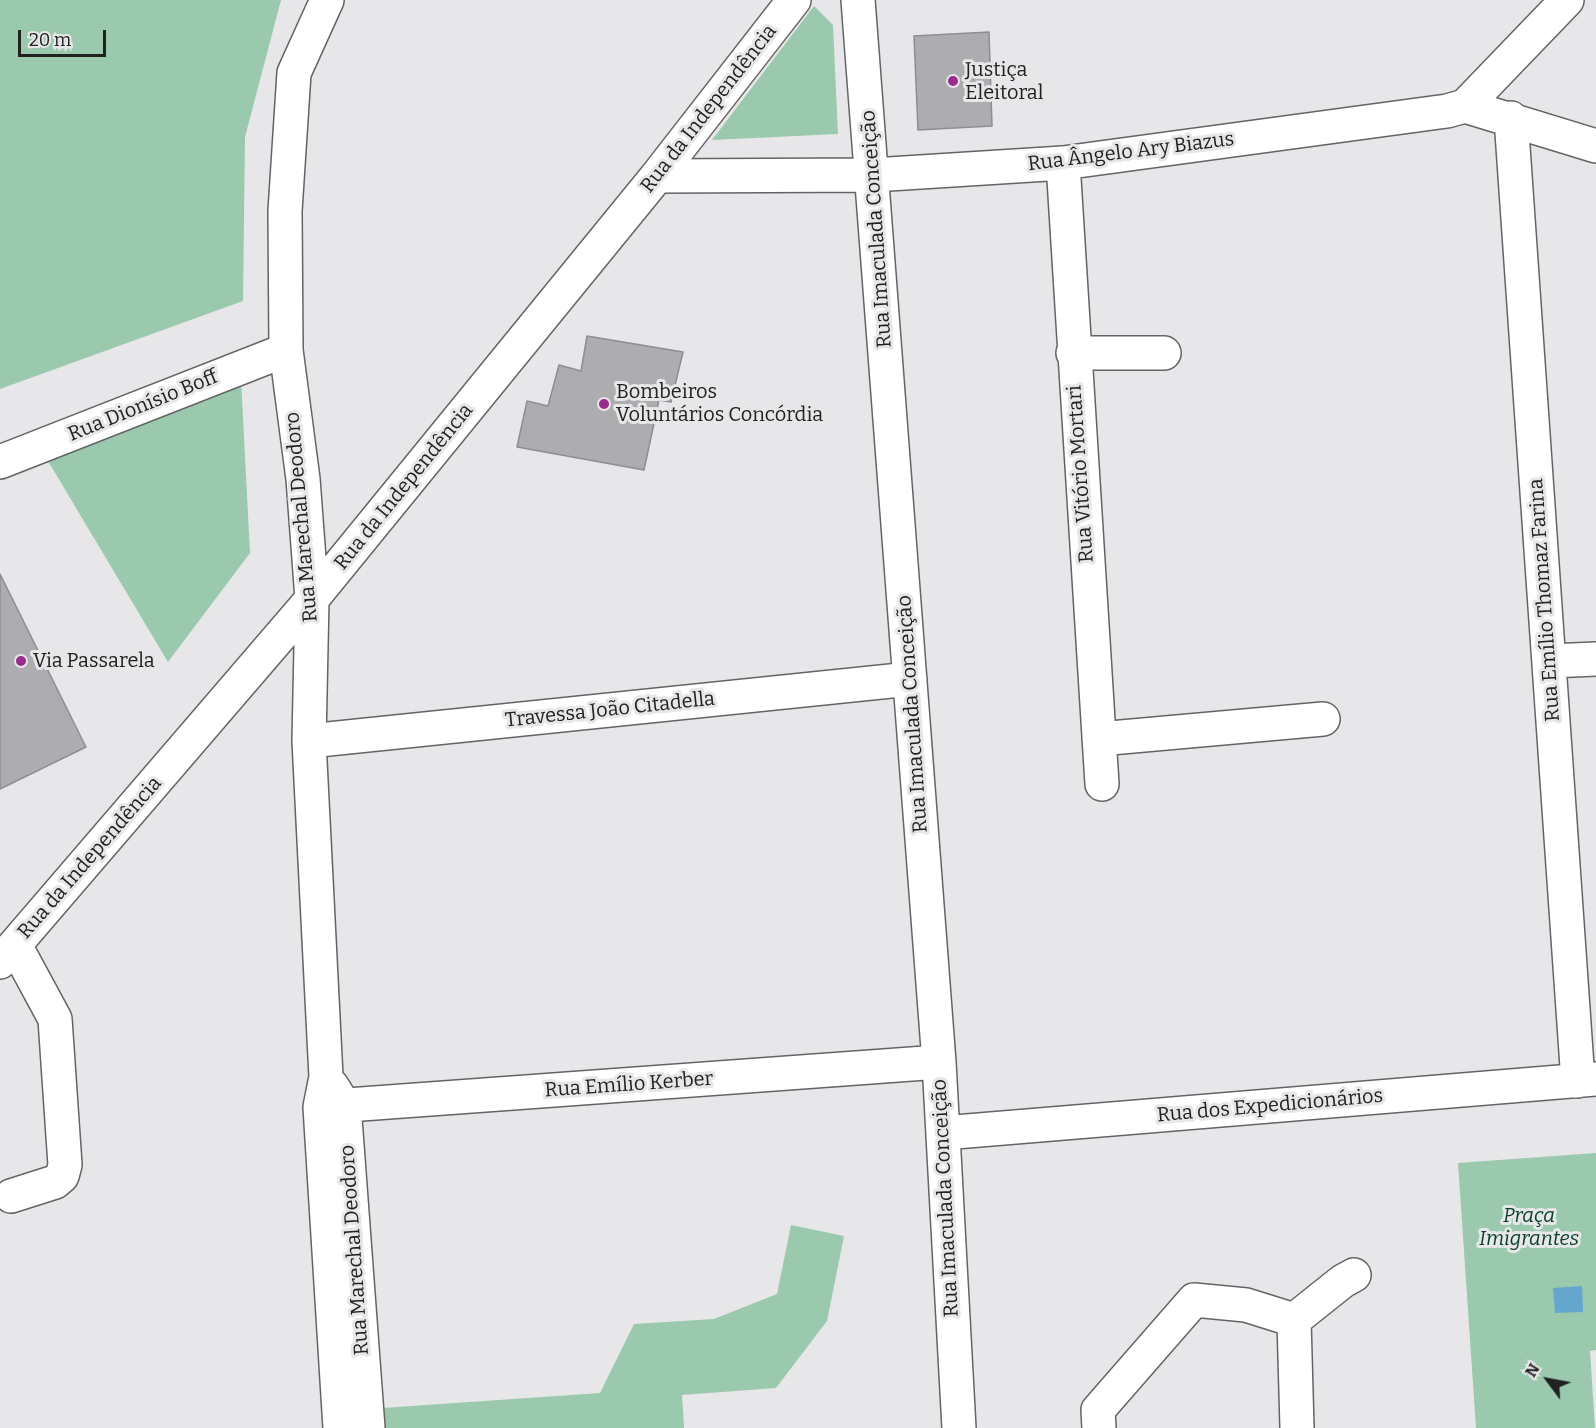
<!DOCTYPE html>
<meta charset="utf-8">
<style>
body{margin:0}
#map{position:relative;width:1596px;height:1428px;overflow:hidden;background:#e7e7ea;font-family:Bitter,serif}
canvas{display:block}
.north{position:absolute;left:1518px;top:1350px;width:60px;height:60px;-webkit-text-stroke:4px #e7e7ea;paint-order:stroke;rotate:302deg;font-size:16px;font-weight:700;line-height:24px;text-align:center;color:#212122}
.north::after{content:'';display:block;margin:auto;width:21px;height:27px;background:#212122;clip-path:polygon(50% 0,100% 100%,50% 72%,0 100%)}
.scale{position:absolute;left:18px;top:30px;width:88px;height:27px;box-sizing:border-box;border:3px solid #212122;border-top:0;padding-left:8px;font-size:18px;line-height:21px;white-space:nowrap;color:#212122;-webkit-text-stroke:4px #e7e7ea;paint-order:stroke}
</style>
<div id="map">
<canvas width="1596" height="1428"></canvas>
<div class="north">N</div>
<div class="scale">20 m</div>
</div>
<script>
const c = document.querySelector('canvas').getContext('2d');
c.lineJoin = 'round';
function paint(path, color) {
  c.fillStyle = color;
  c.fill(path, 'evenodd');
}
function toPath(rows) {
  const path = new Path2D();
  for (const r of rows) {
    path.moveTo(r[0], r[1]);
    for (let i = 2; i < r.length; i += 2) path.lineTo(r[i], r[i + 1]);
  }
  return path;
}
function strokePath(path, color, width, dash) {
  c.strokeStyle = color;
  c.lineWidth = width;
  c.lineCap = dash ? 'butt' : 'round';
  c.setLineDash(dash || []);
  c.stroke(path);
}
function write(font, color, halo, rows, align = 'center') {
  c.font = font + ' Bitter,serif';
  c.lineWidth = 6;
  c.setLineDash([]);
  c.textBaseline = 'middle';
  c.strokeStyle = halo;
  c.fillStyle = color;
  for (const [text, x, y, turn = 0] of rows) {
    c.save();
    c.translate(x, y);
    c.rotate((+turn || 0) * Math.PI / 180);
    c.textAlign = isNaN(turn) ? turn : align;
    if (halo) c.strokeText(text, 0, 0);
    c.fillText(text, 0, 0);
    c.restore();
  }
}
const green = toPath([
 [0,0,281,0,245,137,243,301,0,389],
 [814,6,833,25,838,134,712,140],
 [241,379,250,553,168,662,39,446],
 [1596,1153,1596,1350,1590,1351,1595,1428,1476,1428,1458,1163],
 [791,1225,844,1236,827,1321,776,1388,682,1395,684,1428,384,1428,383,1408,600,1393,634,1324,714,1319,777,1294]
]);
const water = toPath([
 [1582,1286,1583,1312,1555,1313,1553,1288]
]);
const building = toPath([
 [989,32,992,126,918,130,914,36,989,32],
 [587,336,683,352,671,402,659,400,644,470,517,447,527,401,548,406,559,365,581,371,587,336],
 [0,574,86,747,0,789,0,574]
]);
const minor = toPath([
 [327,0,294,73,285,211,286,350,303,479,312,599,309,741,326,1077,320,1107,340,1428],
 [858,0,939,1062,959,1428],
 [1465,106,1567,0],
 [1511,118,1578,1081],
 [1063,163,1102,784],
 [657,176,873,175,1063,163,1447,111,1465,106,1596,146],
 [1073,353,1164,353],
 [0,462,286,350],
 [1550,661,1596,659],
 [1099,739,1323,719],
 [309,741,910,679],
 [0,962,312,599,657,176,794,0],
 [332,1086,344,1105,368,1428],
 [320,1107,939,1062],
 [943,1133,1596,1079],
 [11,1196,55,1182,62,1176,65,1165,55,1019,15,945],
 [1099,1428,1098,1410,1194,1300,1246,1305,1294,1320],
 [1297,1428,1294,1320,1343,1281,1354,1275]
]);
const markers = [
 [953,81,6,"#992c8d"],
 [604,404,6,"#992c8d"],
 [21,661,6,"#992c8d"]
];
const poiNames = [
 ["Justiça",965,70],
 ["Eleitoral",965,93],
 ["Bombeiros",616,392],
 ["Voluntários Concórdia",616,415],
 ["Via Passarela",33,661]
];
const streetNames = [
 ["Rua da Independência",709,109,-52],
 ["Rua Ângelo Ary Biazus",1131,152,-7],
 ["Rua Imaculada Conceição",877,229,-94],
 ["Rua Dionísio Boff",143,406,-22],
 ["Rua Vitório Mortari",1081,474,-94],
 ["Rua da Independência",404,487,-51],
 ["Rua Marechal Deodoro",302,517,-95],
 ["Rua Emílio Thomaz Farina",1545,600,-94],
 ["Travessa João Citadella",610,710,-6],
 ["Rua Imaculada Conceição",913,714,-94],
 ["Rua da Independência",90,858,-49],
 ["Rua Emílio Kerber",629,1085,-4],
 ["Rua dos Expedicionários",1270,1106,-5],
 ["Rua Imaculada Conceição",946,1198,-93],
 ["Rua Marechal Deodoro",355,1250,-94]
];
const parkNames = [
 ["Praça",1529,1216],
 ["Imigrantes",1529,1239]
];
paint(green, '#9ac9ae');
paint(water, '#65a6ce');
paint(building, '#adadb0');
strokePath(building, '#8d8e91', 1.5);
strokePath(minor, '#646467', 36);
strokePath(minor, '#fff', 33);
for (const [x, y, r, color] of markers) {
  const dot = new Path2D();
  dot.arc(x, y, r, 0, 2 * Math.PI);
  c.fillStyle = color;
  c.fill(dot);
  strokePath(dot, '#e7e7ea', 2);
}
write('20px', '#212122', '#e7e7ea', poiNames, 'left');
write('20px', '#212122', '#e7e7ea', streetNames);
write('italic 20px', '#074129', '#e7e7ea', parkNames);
</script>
